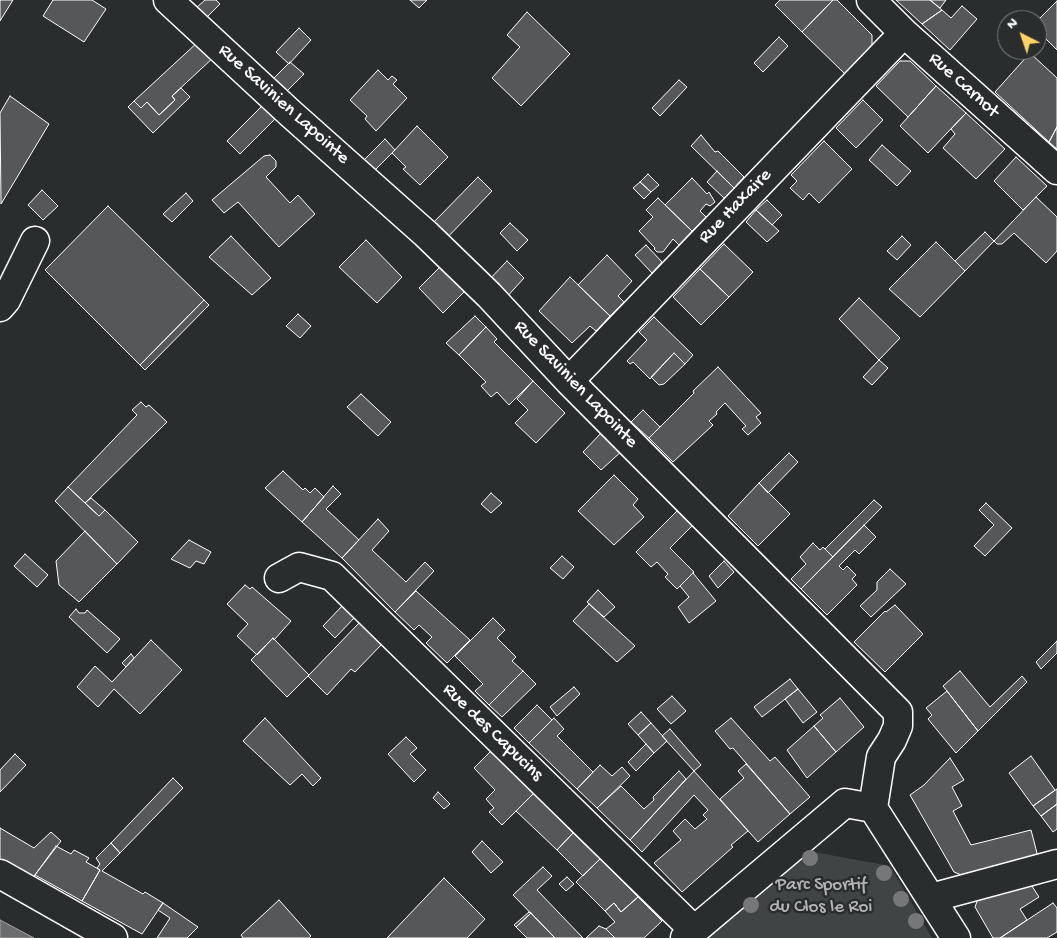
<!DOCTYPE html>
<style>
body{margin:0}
#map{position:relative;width:1057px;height:938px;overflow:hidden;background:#2a2d2e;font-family:"Gochi Hand",sans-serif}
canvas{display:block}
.north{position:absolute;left:997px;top:10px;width:50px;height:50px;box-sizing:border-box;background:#2a2d2e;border:1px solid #7f8182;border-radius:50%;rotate:319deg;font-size:14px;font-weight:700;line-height:20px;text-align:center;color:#fff}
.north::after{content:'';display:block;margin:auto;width:18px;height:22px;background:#ffd166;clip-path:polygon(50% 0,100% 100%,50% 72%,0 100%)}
</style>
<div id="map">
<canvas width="1057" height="938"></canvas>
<div class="north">N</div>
</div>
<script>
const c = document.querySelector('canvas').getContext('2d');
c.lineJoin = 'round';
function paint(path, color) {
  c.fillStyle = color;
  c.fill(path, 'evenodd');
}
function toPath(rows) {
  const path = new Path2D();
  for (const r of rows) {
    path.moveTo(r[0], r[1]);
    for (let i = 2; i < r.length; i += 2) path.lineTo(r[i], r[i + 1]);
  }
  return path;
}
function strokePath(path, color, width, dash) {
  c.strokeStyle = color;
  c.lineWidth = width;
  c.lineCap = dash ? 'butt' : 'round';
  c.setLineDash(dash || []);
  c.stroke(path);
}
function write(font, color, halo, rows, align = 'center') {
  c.font = font + ' "Gochi Hand",sans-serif';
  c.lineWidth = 5;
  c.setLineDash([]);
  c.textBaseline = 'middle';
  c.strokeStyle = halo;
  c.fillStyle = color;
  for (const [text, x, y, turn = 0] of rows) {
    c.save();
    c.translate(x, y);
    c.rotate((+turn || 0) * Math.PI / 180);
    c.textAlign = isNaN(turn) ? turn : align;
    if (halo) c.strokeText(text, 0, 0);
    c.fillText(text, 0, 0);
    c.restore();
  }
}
const green = toPath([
 [808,851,890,866,932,938,708,938]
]);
const water = toPath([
 [0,920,34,938,0,938,0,920]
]);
const building = toPath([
 [0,0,13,0,0,21,0,0],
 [53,0,92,0,106,9,84,42,43,16,53,0],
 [205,0,216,0,220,4,207,17,196,8,205,0],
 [410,0,427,0,419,8,410,0],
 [780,0,833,0,802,32,775,5,780,0],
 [833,0,837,0,872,35,872,46,845,74,802,32,833,0],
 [896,0,930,0,942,10,922,24,896,0],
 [930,0,946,0,940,8,930,0],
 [1057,1,1057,50,1037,30,1037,21,1057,1],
 [962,6,977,19,950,50,922,24,942,10,951,18,962,6],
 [527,12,570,54,521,106,492,78,520,47,507,35,527,12],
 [299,28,311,40,289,64,276,52,299,28],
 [779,37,788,46,763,72,754,63,779,37],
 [199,41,215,56,172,96,175,100,159,115,147,102,141,108,134,101,199,41],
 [1030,53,1057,78,1057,127,1049,142,995,92,1030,53],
 [900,61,910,61,936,86,908,117,876,86,900,61],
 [290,62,304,74,287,91,274,78,290,62],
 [378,70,388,80,392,76,397,80,393,84,407,98,376,131,365,119,367,116,350,100,378,70],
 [679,80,687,87,660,116,652,108,679,80],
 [936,86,966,113,928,153,900,126,936,86],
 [181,88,190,97,153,133,128,107,134,101,141,108,147,102,159,115,175,100,172,96,181,88],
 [10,96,49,124,1,204,0,113,10,96],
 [863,100,883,120,856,148,836,128,863,100],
 [263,105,276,118,240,154,227,141,263,105],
 [966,113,1005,149,976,179,943,148,955,134,951,129,966,113],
 [417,126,448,157,420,185,403,169,406,167,392,153,417,126],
 [1057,127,1057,149,1049,142,1057,127],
 [701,135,715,152,718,151,744,177,734,188,691,146,701,135],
 [385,139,395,150,373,172,362,162,385,139],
 [824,141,852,169,819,203,809,193,803,200,790,188,797,181,791,175,824,141],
 [882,145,911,171,897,186,869,160,882,145],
 [270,155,276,161,276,167,266,177,290,203,298,195,315,214,279,247,238,202,224,213,212,200,264,156,270,155],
 [1016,157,1047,186,1023,210,994,181,1016,157],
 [717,171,734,188,724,198,707,182,717,171],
 [648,174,659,185,651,192,640,182,648,174],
 [478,177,492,191,444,241,431,225,478,177],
 [692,178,707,194,709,192,715,202,710,206,706,204,700,211,706,217,692,231,665,205,692,178],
 [640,182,651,192,644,199,633,188,640,182],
 [42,190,58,206,43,220,28,205,42,190],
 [186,193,193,201,172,222,163,214,186,193],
 [1036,197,1057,217,1057,251,1046,263,1014,233,1002,244,997,244,994,241,1036,197],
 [658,198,692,231,679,245,673,239,663,252,657,252,654,249,655,248,639,231,653,217,646,210,658,198],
 [767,200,782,215,772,225,756,210,767,200],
 [108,206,204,300,140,365,45,270,108,206],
 [756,210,779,231,767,242,746,222,756,210],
 [510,223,528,240,517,251,500,233,510,223],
 [985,232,994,241,965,271,955,261,985,232],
 [231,236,271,278,252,295,209,257,231,236],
 [902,236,911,245,897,260,887,251,902,236],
 [366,240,402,277,377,303,339,267,366,240],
 [936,242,965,271,920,317,889,289,936,242],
 [724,244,753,272,729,297,700,269,724,244],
 [646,245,662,262,652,273,635,255,646,245],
 [607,255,632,281,618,296,624,302,610,316,578,285,607,255],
 [507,261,524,278,504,300,486,283,507,261],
 [444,263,469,287,443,313,419,288,444,263],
 [700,269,729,297,701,325,673,297,700,269],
 [570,277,610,316,596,331,590,326,572,343,539,311,570,277],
 [859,298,900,338,879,360,839,319,859,298],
 [204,300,209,305,145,370,140,365,204,300],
 [298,314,311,326,300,338,286,326,298,314],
 [475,316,486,327,459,355,446,343,475,316],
 [654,317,693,355,685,364,674,353,650,379,633,362,630,364,627,361,647,340,639,332,654,317],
 [486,327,497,339,494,342,533,381,509,405,497,392,491,397,481,386,486,382,459,355,486,327],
 [674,353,685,364,664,384,659,385,651,377,674,353],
 [879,360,888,368,872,385,863,377,879,360],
 [718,367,761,413,756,417,761,423,748,435,742,429,746,426,725,403,716,412,717,414,709,421,713,425,673,462,649,438,694,393,693,391,718,367],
 [533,381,565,413,536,443,515,423,528,410,517,399,533,381],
 [361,394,391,422,378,436,347,407,361,394],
 [141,402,146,407,149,405,167,422,85,503,68,487,137,415,132,410,141,402],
 [643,410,660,427,649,438,631,422,643,410],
 [603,431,623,450,601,470,583,452,603,431],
 [789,453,798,462,768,493,759,483,789,453],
 [283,471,303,490,305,488,310,493,315,488,324,497,302,522,265,488,283,471],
 [614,475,638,499,633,505,644,517,614,545,578,511,614,475],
 [759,483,790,514,758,546,728,516,759,483],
 [333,486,341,494,326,509,359,540,342,558,302,522,333,486],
 [68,487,99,516,105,510,138,542,117,564,55,501,68,487],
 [491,493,502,503,491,513,481,504,491,493],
 [91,498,105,510,99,516,85,503,91,498],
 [874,500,882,507,833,557,825,549,874,500],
 [986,503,1012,528,985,556,974,546,994,525,979,510,986,503],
 [681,507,696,522,670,548,694,572,677,589,665,577,668,574,657,562,651,567,636,552,681,507],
 [378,519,389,531,372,550,406,582,425,562,434,571,395,612,342,558,378,519],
 [864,525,876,537,859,554,855,550,839,566,843,570,847,566,856,575,852,579,857,585,827,615,801,589,864,525],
 [85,531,117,564,79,602,59,585,56,561,85,531],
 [189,540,211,552,204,564,196,561,190,568,171,559,189,540],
 [813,543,820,550,823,547,833,557,801,589,791,579,806,564,800,557,813,543],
 [25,554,48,575,37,587,14,566,25,554],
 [562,556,574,567,563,579,550,568,562,556],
 [724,561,734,572,718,588,709,576,724,561],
 [890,569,906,584,871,617,860,606,877,590,877,582,890,569],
 [693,573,716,601,689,623,678,607,689,597,680,586,693,573],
 [245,585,250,589,252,587,291,621,274,640,273,638,257,655,237,636,248,624,227,604,245,585],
 [598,590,615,607,604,617,587,602,598,590],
 [416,591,470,640,447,663,426,643,432,637,419,625,414,630,395,612,416,591],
 [589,604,635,646,617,662,573,621,589,604],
 [343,605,355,617,335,638,323,626,343,605],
 [895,605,923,634,885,672,854,642,885,611,886,612,895,605],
 [76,609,79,613,85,613,87,610,120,639,107,653,69,617,76,609],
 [493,618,505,630,497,638,516,657,512,661,523,671,489,705,475,691,483,684,455,656,493,618],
 [360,622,382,644,355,672,351,669,327,695,308,676,360,622],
 [273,638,309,675,287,697,251,660,273,638],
 [151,640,182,670,140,714,114,689,98,707,77,687,95,666,112,682,151,640],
 [1057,641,1057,653,1041,669,1036,662,1057,641],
 [131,654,134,658,126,667,122,663,131,654],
 [523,671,536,684,502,717,489,705,523,671],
 [960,671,990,707,1022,676,1027,682,978,731,943,686,960,671],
 [790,679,798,689,762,717,754,707,790,679],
 [574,687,580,694,557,716,550,707,574,687],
 [798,689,817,712,803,723,785,699,798,689],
 [947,691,978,731,956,753,928,719,932,715,926,708,947,691],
 [672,696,686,711,671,724,657,709,672,696],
 [840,698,864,727,836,752,814,726,823,718,820,715,840,698],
 [537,705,552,720,529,743,514,728,537,705],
 [641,712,651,723,638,735,628,724,641,712],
 [265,718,321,778,313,786,302,774,290,785,243,741,265,718],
 [554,718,564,729,557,736,593,772,577,789,529,743,554,718],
 [731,718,770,761,775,757,810,797,790,814,733,748,730,749,715,731,731,718],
 [651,723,667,741,654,753,638,735,651,723],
 [814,726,836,752,807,778,787,750,814,726],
 [670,729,701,765,694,771,662,736,670,729],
 [406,737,417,748,410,754,426,770,414,782,388,754,406,737],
 [646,744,654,753,636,771,628,762,646,744],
 [491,751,534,793,502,825,489,812,494,808,486,799,495,790,474,768,491,751],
 [15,754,26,765,0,792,0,770,15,754],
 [1031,756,1055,790,1033,806,1009,773,1031,756],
 [950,758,964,780,952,787,962,806,953,811,971,845,1031,830,1038,857,964,876,954,872,910,795,924,785,950,758],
 [746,764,790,814,758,842,720,799,744,778,738,771,746,764],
 [600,765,612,776,622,767,630,776,597,808,577,789,600,765],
 [679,771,686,779,630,840,597,808,621,786,644,809,654,800,653,797,679,771],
 [694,771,748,831,731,845,733,847,682,892,654,863,681,840,673,831,685,819,695,829,707,819,703,815,708,810,694,795,642,852,630,840,694,771],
 [173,778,183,788,120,853,111,843,173,778],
 [1057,789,1057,804,1041,816,1033,806,1057,789],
 [438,792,450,804,444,809,433,798,438,792],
 [534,793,573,833,557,850,516,811,534,793],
 [1057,804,1057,829,1053,832,1041,816,1057,804],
 [0,828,34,848,51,832,61,841,31,880,0,862,0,828],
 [573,833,600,859,583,876,557,850,573,833],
 [482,841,503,862,491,873,472,852,482,841],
 [111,843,120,853,102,871,143,894,145,892,163,903,142,934,82,901,100,870,97,868,100,864,96,858,111,843],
 [56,846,71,854,74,850,89,858,86,862,100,870,82,901,35,875,56,846],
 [600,859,638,897,621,912,614,903,605,911,576,882,600,859],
 [543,867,552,876,537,890,583,938,555,938,513,895,543,867],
 [567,877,574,884,566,891,559,884,567,877],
 [444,878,485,919,467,938,387,938,444,878],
 [1030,883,1039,897,1020,909,1027,920,1000,938,993,938,975,907,979,896,1030,883],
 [638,897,662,921,644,938,615,938,606,929,615,922,605,911,614,903,621,912,638,897],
 [279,900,311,936,309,938,243,938,241,935,279,900],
 [163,903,198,927,187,938,157,938,170,918,158,910,163,903],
 [1053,903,1057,908,1057,932,1047,938,1000,938,1053,903],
 [529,912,531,913,516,927,514,925,529,912],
 [531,913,555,938,527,938,516,927,531,913],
 [599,926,606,929,615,938,586,938,599,926]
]);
const minor = toPath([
 [168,0,290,113,426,234,489,295,569,381,898,712,898,726,892,740,881,757,873,808],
 [871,0,904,33,1057,170],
 [0,307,6,300,35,241],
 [569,381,904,33],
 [279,578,299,567,332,576,694,930],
 [0,874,113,938],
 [931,898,1057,864],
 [685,938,845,803,873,808,956,938]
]);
const trees = [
 [810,858],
 [884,873],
 [901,899],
 [751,905],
 [916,921]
];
const streetNames = [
 ["Rue Carnot",963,86,42],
 ["Rue Savinien Lapointe",283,105,42],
 ["Rue Haxaire",736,207,-46],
 ["Rue Savinien Lapointe",575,385,46],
 ["Rue des Capucins",492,733,44]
];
const parkNames = [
 ["Parc Sportif",821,886],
 ["du Clos le Roi",821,908]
];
paint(green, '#414445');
paint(water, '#6a6c6d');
strokePath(water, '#a6a7a7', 1);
paint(building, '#555758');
strokePath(building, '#fff', 1);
strokePath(minor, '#fff', 31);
strokePath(minor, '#2a2d2e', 28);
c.fillStyle = '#757778';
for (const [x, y] of trees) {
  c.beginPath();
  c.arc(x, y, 8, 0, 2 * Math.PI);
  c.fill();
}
write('19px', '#fff', '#2a2d2e', streetNames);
write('19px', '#b3b4b5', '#2a2d2e', parkNames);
</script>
